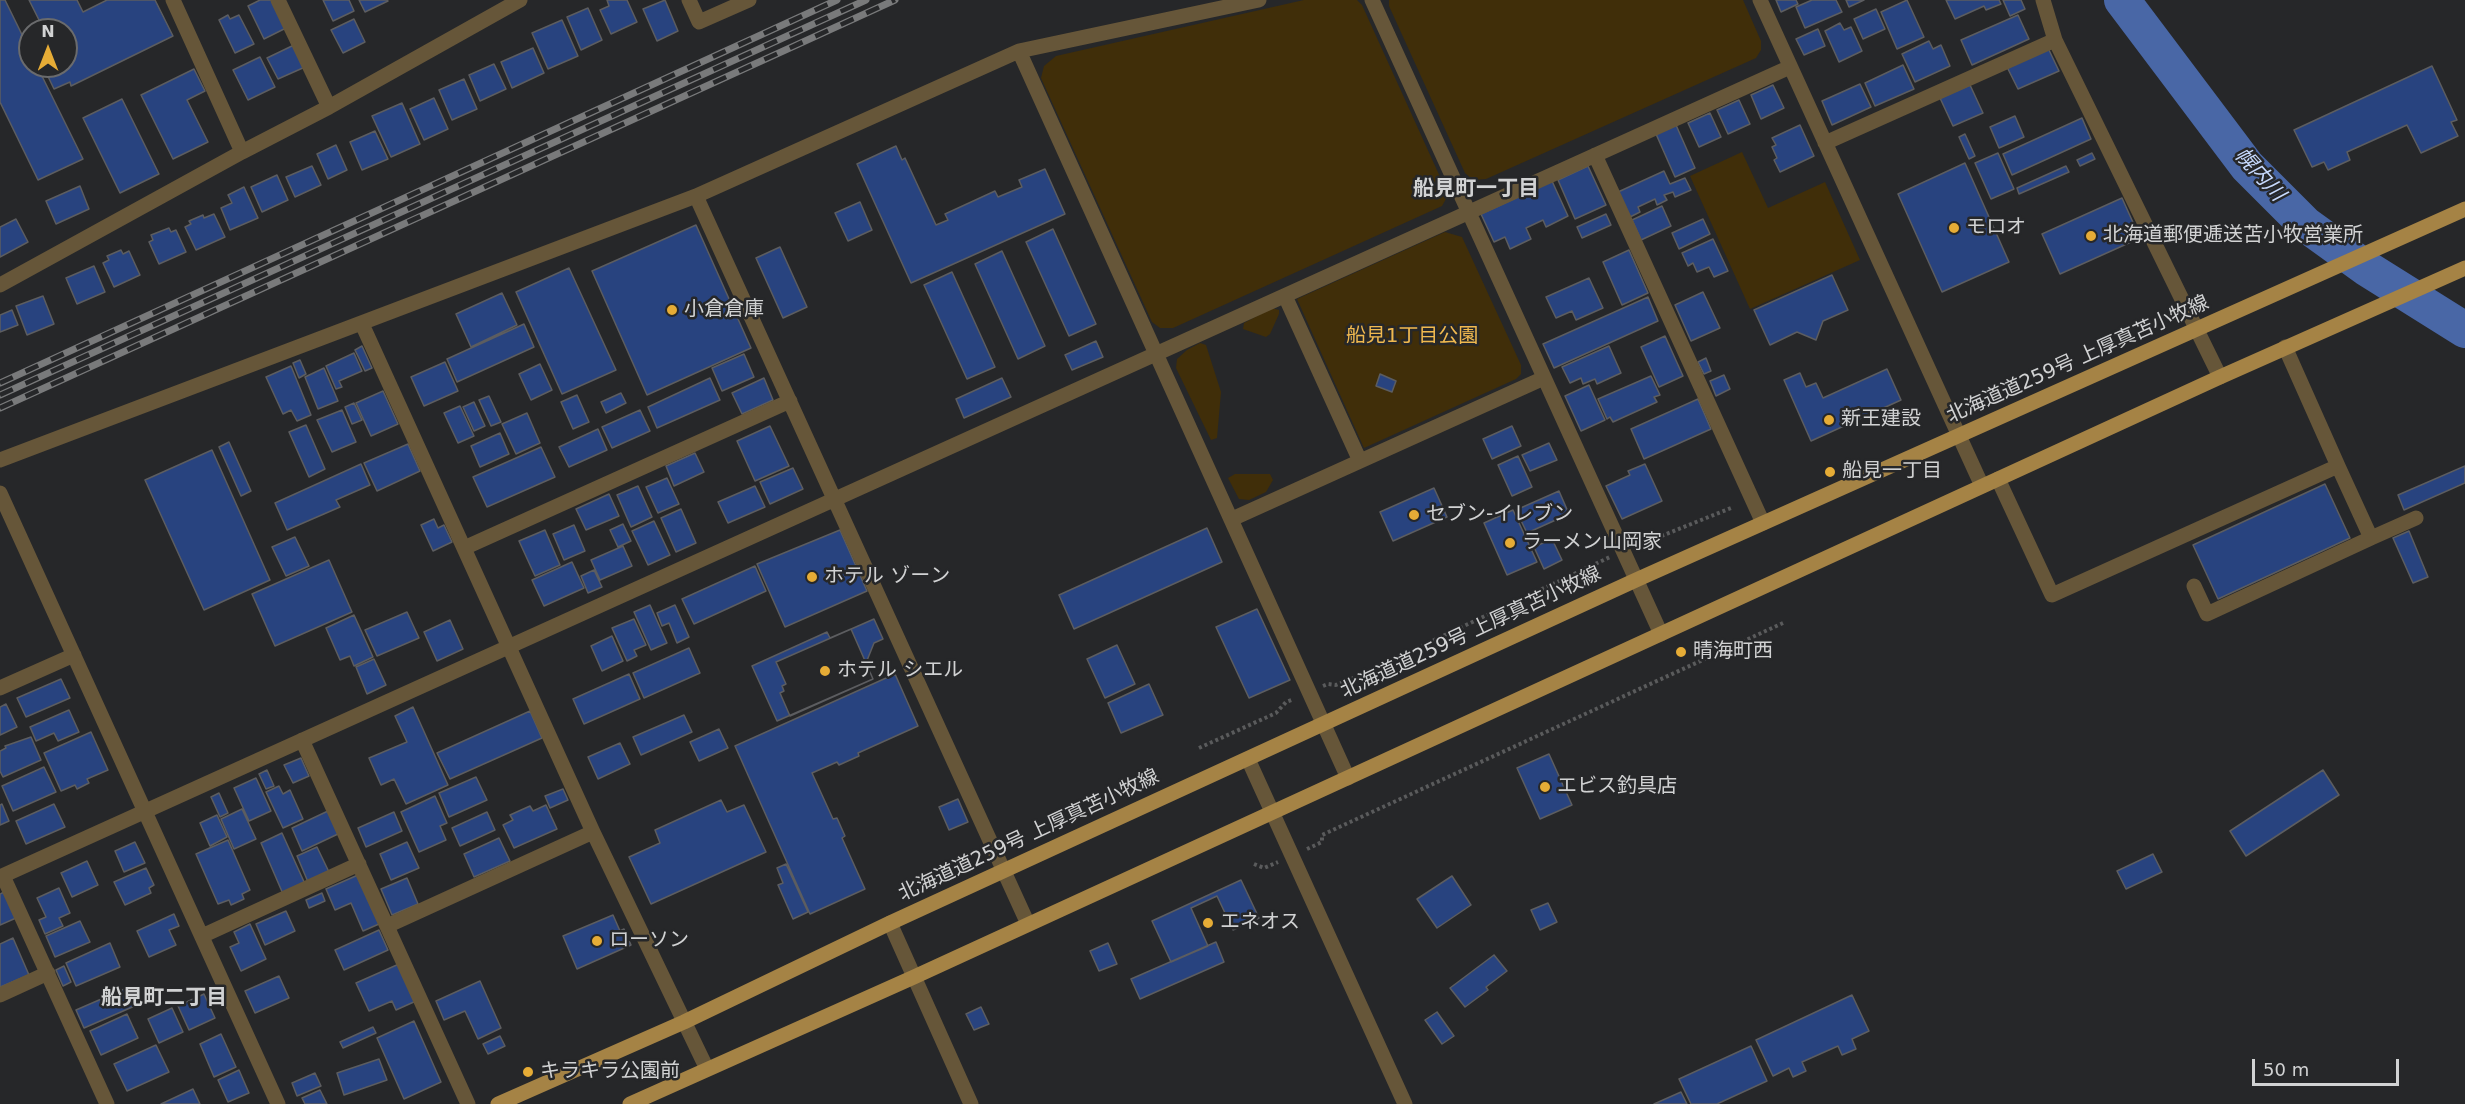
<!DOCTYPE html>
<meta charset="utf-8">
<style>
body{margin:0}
#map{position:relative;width:2465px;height:1104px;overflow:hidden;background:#262729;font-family:"DejaVu Sans",sans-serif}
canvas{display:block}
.north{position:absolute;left:18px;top:18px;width:60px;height:60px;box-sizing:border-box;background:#262729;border:2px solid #6a6b6d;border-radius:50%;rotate:0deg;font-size:16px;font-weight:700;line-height:24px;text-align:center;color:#d1d2d3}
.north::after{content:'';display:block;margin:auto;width:21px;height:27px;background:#e6ac36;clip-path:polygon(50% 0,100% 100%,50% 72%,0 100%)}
.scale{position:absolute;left:2252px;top:1059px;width:147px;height:27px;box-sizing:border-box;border:3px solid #d1d2d3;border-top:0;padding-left:8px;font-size:18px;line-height:21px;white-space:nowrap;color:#d1d2d3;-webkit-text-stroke:4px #262729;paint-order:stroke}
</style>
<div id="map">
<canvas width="2465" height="1104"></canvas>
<div class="north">N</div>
<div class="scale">50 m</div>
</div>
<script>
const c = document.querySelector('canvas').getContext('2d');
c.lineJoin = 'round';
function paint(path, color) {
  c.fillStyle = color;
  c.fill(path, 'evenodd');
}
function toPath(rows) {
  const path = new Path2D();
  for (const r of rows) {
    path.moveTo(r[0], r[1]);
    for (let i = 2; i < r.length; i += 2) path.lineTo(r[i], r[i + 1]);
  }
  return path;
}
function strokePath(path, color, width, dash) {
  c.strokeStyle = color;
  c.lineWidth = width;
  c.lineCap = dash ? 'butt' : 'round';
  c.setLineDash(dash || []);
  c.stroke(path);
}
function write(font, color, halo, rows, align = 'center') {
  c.font = font + ' "DejaVu Sans","Noto Sans JP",sans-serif';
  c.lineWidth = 5;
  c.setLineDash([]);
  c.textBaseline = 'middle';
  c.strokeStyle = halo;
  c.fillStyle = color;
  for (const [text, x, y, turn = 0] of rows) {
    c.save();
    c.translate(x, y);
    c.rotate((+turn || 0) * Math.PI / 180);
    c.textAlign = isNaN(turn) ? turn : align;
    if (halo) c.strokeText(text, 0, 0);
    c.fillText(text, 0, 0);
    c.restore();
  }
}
const green = toPath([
 [1304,0,1357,0,1362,5,1446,190,1446,199,1442,206,1173,328,1160,328,1152,322,1041,78,1044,66,1056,56],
 [1389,0,1743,0,1761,41,1761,50,1756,58,1486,179,1473,180,1465,173,1389,6],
 [1742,152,1768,208,1825,182,1860,260,1750,309,1690,176],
 [1445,232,1462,237,1521,365,1521,374,1516,379,1364,448,1297,299],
 [1272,308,1279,310,1279,314,1270,334,1266,337,1243,329,1244,323],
 [1200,343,1206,345,1221,392,1217,438,1211,440,1176,368,1177,359,1187,350],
 [1235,474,1270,474,1273,480,1266,492,1249,500,1239,499,1228,478]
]);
const river = toPath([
 [2122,0,2247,166,2305,224,2366,268,2465,330]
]);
const building = toPath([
 [0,0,5,0,30,51,30,66,37,66,83,159,38,180,0,102,0,0],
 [29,0,77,0,83,12,107,0,155,0,173,36,71,86,70,82,54,89,43,66,66,66,66,30,44,30,29,0],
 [260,0,275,0,288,27,264,39,248,6,260,0],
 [323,0,349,0,354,11,333,21,323,0],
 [359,0,387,0,388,1,365,12,359,0],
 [607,0,627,0,637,22,611,34,600,10,609,6,607,0],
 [665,0,678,31,657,41,643,9,665,0],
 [1776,0,1796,0,1798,4,1781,12,1776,0],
 [1812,0,1836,0,1842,12,1805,28,1796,7,1812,0],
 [1846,0,1864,0,1849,7,1846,0],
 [1907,0,1924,37,1897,49,1881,12,1907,0],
 [1946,0,1999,0,2001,4,1986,10,1984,6,1955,19,1946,0],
 [2003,0,2021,0,2025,9,2010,16,2003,0],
 [588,8,602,40,581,50,567,17,588,8],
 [1876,9,1885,29,1863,39,1854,19,1876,9],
 [228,15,230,19,239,15,254,44,235,53,219,20,228,15],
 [2018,15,2029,39,1972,65,1961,40,2018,15],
 [354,19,365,42,343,53,331,30,354,19],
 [562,20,578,56,548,69,532,33,562,20],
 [1840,23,1844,30,1851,27,1862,51,1839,62,1825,31,1840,23],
 [1818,29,1825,46,1804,55,1796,39,1818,29],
 [1929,41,1933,49,1941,45,1950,66,1915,82,1902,54,1929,41],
 [294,45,305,67,278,79,267,58,294,45],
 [533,48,544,73,512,88,501,62,533,48],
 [2048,48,2059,71,2018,89,2007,67,2048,48],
 [260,57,275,87,248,100,233,70,260,57],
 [494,64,506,89,480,101,469,75,494,64],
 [1903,65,1914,89,1875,106,1865,83,1903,65],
 [2432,66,2457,120,2451,122,2458,136,2421,153,2407,125,2347,152,2350,160,2328,170,2324,162,2312,167,2294,130,2432,66],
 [194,69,205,91,187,100,208,142,173,159,141,95,194,69],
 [464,79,477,109,452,120,439,90,464,79],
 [1860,84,1871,107,1832,125,1822,101,1860,84],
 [1773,85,1784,108,1761,119,1751,95,1773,85],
 [1970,85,1983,113,1953,126,1940,98,1970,85],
 [434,98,448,129,424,140,410,109,434,98],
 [122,99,159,174,120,193,83,118,122,99],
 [1739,100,1750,124,1728,134,1717,110,1739,100],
 [402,103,420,144,391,157,372,116,402,103],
 [1710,113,1721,137,1699,147,1688,123,1710,113],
 [2015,116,2024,137,1999,148,1990,127,2015,116],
 [2082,118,2091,139,2012,175,2003,154,2082,118],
 [1676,125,1695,168,1675,177,1656,134,1676,125],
 [1800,125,1814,156,1780,172,1774,160,1777,158,1772,147,1776,145,1772,138,1800,125],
 [375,131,388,159,362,170,350,142,375,131],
 [1965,134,1975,156,1969,159,1959,137,1965,134],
 [336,145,347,170,328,179,317,154,336,145],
 [896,146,902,160,905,158,936,225,948,220,945,214,995,191,998,197,1022,187,1019,180,1045,169,1065,214,911,283,857,164,896,146],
 [1998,153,2014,189,1991,199,1975,163,1998,153],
 [2092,153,2095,159,2080,166,2077,160,2092,153],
 [1965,163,2009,262,1942,292,1898,194,1965,163],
 [312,166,321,185,295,197,286,177,312,166],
 [1588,166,1606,205,1575,219,1558,180,1588,166],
 [2066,166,2069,172,2019,194,2017,188,2066,166],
 [1664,171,1670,184,1685,178,1691,190,1675,197,1673,192,1664,195,1667,200,1657,205,1655,199,1638,207,1640,212,1630,217,1618,192,1664,171],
 [277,175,288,200,262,212,251,187,277,175],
 [1552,181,1568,216,1546,227,1543,220,1526,228,1531,239,1510,249,1505,237,1494,242,1481,214,1552,181],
 [80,186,89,209,56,224,46,201,80,186],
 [244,187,258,218,230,230,221,208,232,203,228,195,244,187],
 [2122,198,2140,238,2060,274,2042,234,2122,198],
 [860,202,872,230,848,241,835,213,860,202],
 [1662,206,1671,226,1641,240,1632,220,1662,206],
 [214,214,225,237,196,250,185,227,191,224,189,221,203,215,204,218,214,214],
 [1606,214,1611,225,1582,238,1577,227,1606,214],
 [16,219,28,242,0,257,0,227,16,219],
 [1703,219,1710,234,1679,249,1672,233,1703,219],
 [696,225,751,348,647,395,592,271,696,225],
 [169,228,171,232,176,230,186,252,159,264,149,242,153,240,151,235,169,228],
 [1053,229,1096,324,1069,336,1026,242,1053,229],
 [1713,239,1728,271,1714,277,1709,267,1697,272,1693,263,1688,266,1682,253,1713,239],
 [780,247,807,307,783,318,756,258,780,247],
 [121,250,123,254,129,251,140,275,114,287,103,263,109,260,107,256,121,250],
 [1629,250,1648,293,1622,305,1603,262,1629,250],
 [1002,251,1045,346,1018,359,975,264,1002,251],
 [94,266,105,292,77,304,66,278,94,266],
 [569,268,616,370,562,394,516,292,569,268],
 [952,272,995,367,967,379,924,285,952,272],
 [1832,275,1848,310,1823,321,1816,340,1797,332,1770,345,1754,310,1832,275],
 [1589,278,1603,308,1576,320,1572,311,1556,318,1546,297,1589,278],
 [1703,292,1720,328,1691,341,1675,305,1703,292],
 [502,293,517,325,471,347,456,314,502,293],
 [43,296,54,324,27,335,16,306,43,296],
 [1648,297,1658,321,1554,368,1543,344,1648,297],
 [12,310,18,325,0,332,0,315,12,310],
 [524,324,534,347,457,382,447,359,524,324],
 [1665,336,1683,376,1659,387,1641,347,1665,336],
 [1096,341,1103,357,1072,370,1065,355,1096,341],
 [362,346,372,368,365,371,355,350,362,346],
 [1609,346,1621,373,1597,384,1595,379,1583,384,1581,378,1570,383,1562,367,1609,346],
 [354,353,362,371,339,381,342,387,336,389,326,366,354,353],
 [744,354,754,377,722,391,712,368,744,354],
 [1706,358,1711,371,1704,374,1698,362,1706,358],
 [300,360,306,374,299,378,293,363,300,360],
 [445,362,458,391,424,406,411,377,445,362],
 [540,364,552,390,531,400,519,374,540,364],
 [291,366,311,415,297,421,291,410,283,414,266,377,291,366],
 [324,368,338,401,318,409,305,377,324,368],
 [1887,369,1901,400,1811,441,1784,380,1800,373,1806,387,1816,383,1823,398,1887,369],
 [1380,374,1396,381,1392,392,1376,386,1380,374],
 [1724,375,1730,389,1716,396,1710,381,1724,375],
 [1651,376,1660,395,1654,397,1657,402,1613,422,1610,417,1607,419,1598,399,1651,376],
 [710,378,720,400,657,428,648,407,710,378],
 [764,378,773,400,742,414,732,393,764,378],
 [1002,378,1011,397,964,418,956,399,1002,378],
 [1589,385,1605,420,1581,431,1565,396,1589,385],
 [383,391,398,424,371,436,356,403,383,391],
 [621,393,626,403,606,413,601,402,621,393],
 [577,395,589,422,573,429,561,402,577,395],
 [489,396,501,422,491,426,479,400,489,396],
 [1698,399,1711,429,1644,459,1631,429,1698,399],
 [474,402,485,426,474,431,463,407,474,402],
 [354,403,362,420,352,424,345,407,354,403],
 [460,406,474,436,458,443,444,413,460,406],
 [342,410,356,442,332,452,317,420,342,410],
 [640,410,650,431,612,448,602,427,640,410],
 [527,413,540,443,516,454,502,424,527,413],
 [306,425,325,469,309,477,289,432,306,425],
 [770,426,789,466,755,481,737,441,770,426],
 [1512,426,1521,446,1492,459,1483,439,1512,426],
 [598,429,607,450,569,467,559,447,598,429],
 [500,433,509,454,480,467,471,446,500,433],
 [229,442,251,491,241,496,219,447,229,442],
 [1549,443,1557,460,1530,471,1522,455,1549,443],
 [408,444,420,471,377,491,364,463,408,444],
 [541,447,555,477,487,507,473,477,541,447],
 [212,450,270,580,204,610,145,480,212,450],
 [695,453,704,472,674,486,666,466,695,453],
 [1518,456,1532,487,1512,496,1498,465,1518,456],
 [361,464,370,485,336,500,340,507,287,530,275,503,361,464],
 [1645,464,1662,501,1622,519,1606,486,1630,475,1628,471,1645,464],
 [2465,466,2465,483,2404,510,2398,495,2465,466],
 [793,468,803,489,770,504,760,482,793,468],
 [667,478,679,504,658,513,646,487,667,478],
 [2325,484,2350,538,2218,599,2193,545,2325,484],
 [638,486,652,517,631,527,617,495,638,486],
 [755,486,765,507,728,523,718,502,755,486],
 [1434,488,1447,517,1393,541,1380,512,1434,488],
 [1559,491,1569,514,1527,533,1516,510,1559,491],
 [609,494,619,516,586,530,576,509,609,494],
 [681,509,696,543,676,552,661,518,681,509],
 [1513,510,1537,562,1507,575,1484,523,1513,510],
 [434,519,438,528,444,525,452,542,433,551,421,525,434,519],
 [654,521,670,555,648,565,632,531,654,521],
 [623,524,631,541,618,547,610,530,623,524],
 [574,525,585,551,564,560,553,534,574,525],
 [1207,528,1222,562,1074,629,1059,595,1207,528],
 [545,530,560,565,535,576,519,541,545,530],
 [840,530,867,591,785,627,757,564,840,530],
 [2409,531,2428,577,2413,583,2393,538,2409,531],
 [295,537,309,566,286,576,272,547,295,537],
 [1552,539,1562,560,1544,569,1534,547,1552,539],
 [623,546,632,566,600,580,591,560,623,546],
 [329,560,352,612,275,646,252,594,329,560],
 [572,562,584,588,544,606,532,580,572,562],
 [755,566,766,591,694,624,682,599,755,566],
 [594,570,602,587,588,593,581,576,594,570],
 [650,605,667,643,651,650,634,612,650,605],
 [675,605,689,637,677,643,669,623,662,626,657,613,675,605],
 [1257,609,1290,680,1249,698,1216,627,1257,609],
 [407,612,419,638,377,656,365,630,407,612],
 [354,615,373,657,354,666,350,656,340,660,326,628,354,615],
 [634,619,646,645,634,650,637,656,627,661,612,628,634,619],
 [874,619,883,639,874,643,866,663,873,679,790,716,780,693,784,691,782,686,786,684,776,662,874,619],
 [450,620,463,649,437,661,424,632,450,620],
 [851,629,873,679,777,721,752,666,827,632,830,638,851,629],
 [612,636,623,661,602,671,591,646,612,636],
 [1117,645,1135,684,1105,698,1087,659,1117,645],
 [689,648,700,673,644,698,633,673,689,648],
 [374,659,386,685,367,694,356,667,374,659],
 [629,674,640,699,584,724,573,699,629,674],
 [895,674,918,726,858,753,859,756,839,765,837,762,812,773,833,819,837,818,845,836,842,838,865,889,810,914,735,746,895,674],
 [61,679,70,698,26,717,17,698,61,679],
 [1149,684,1163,715,1121,733,1108,703,1149,684],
 [6,704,17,727,0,735,0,707,6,704],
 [413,707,448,785,406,804,394,779,381,785,369,758,407,742,395,716,413,707],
 [69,710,79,732,58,741,54,733,36,741,30,727,69,710],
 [530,711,542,738,450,779,437,753,530,711],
 [684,715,692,732,641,755,633,737,684,715],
 [719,729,728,748,699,761,690,742,719,729],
 [91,732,108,770,87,779,89,783,77,789,75,785,61,791,44,753,91,732],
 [31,737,41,760,3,777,0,771,0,751,6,748,5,746,31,737],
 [620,743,630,764,598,779,588,757,620,743],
 [1549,754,1572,805,1540,819,1517,768,1549,754],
 [301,758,309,776,293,783,284,765,301,758],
 [44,767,56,792,13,811,2,786,44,767],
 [267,770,274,786,266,789,259,774,267,770],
 [2323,770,2339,795,2246,856,2230,831,2323,770],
 [476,777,487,800,449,817,439,793,476,777],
 [256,778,271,811,249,821,234,788,256,778],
 [279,786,283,794,290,790,303,819,283,828,266,792,279,786],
 [563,789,568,800,550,808,545,796,563,789],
 [219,793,228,813,220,817,211,797,219,793],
 [435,796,447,823,440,826,446,840,419,852,401,812,435,796],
 [958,799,968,822,949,830,939,807,958,799],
 [721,800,727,812,744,805,766,852,651,904,629,857,660,843,655,830,721,800],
 [2,804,9,821,0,825,0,805,2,804],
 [54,804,65,827,26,844,16,821,54,804],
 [546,805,557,829,514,848,503,825,513,820,510,815,530,806,533,811,546,805],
 [242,809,256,839,234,849,221,819,242,809],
 [328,811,338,834,302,851,292,828,328,811],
 [394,812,402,831,366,847,358,828,394,812],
 [487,812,495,830,460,846,452,828,487,812],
 [217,815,227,837,210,846,200,823,217,815],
 [282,833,305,884,283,894,261,843,282,833],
 [499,838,510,861,474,877,464,854,499,838],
 [228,840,250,890,242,894,244,899,231,905,229,900,218,904,196,854,228,840],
 [135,842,145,863,124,872,115,851,135,842],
 [407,842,419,868,391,880,380,854,407,842],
 [317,847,329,872,308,882,297,856,317,847],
 [2153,854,2162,872,2126,889,2117,871,2153,854],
 [87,861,98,885,72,897,61,873,87,861],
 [786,864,808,912,793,919,778,885,783,883,777,868,786,864],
 [146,868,154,885,149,888,151,893,125,905,114,882,146,868],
 [358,875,379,924,363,931,351,903,335,910,326,889,358,875],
 [1452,876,1471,905,1437,928,1417,899,1452,876],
 [407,878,418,904,392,915,381,889,407,878],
 [1241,880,1259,918,1233,930,1217,896,1191,908,1208,946,1171,962,1152,921,1241,880],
 [59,888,70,913,59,918,63,926,45,934,39,920,46,917,37,898,59,888],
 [4,892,16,918,0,925,0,894,4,892],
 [322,893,325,901,309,908,306,900,322,893],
 [1548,903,1557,922,1540,930,1531,910,1548,903],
 [286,911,295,931,265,945,256,924,286,911],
 [174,914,179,926,169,930,176,945,149,957,137,931,174,914],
 [613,915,620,931,624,929,631,945,577,969,563,936,613,915],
 [80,921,90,942,55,957,46,936,80,921],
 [250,924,266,959,241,971,230,947,239,943,234,932,250,924],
 [379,930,388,950,344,970,335,950,379,930],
 [13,938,29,975,0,987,0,944,13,938],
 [1216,942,1224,962,1140,999,1131,979,1216,942],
 [110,943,120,967,76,986,66,963,110,943],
 [1108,943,1117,964,1099,971,1090,951,1108,943],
 [1494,955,1507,971,1486,987,1488,990,1465,1007,1450,988,1494,955],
 [399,964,416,1001,396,1010,392,1001,369,1011,356,983,399,964],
 [64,966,71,982,63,986,56,970,64,966],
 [279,976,289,998,255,1013,245,991,279,976],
 [480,981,501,1028,478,1039,465,1011,444,1020,436,1001,480,981],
 [129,987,137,1005,84,1028,76,1010,129,987],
 [204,994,215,1018,189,1030,178,1006,204,994],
 [1852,995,1869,1031,1852,1039,1856,1049,1842,1055,1838,1046,1802,1062,1806,1071,1793,1077,1789,1068,1773,1076,1756,1040,1852,995],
 [981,1007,989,1024,974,1030,966,1014,981,1007],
 [172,1008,183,1032,159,1043,148,1019,172,1008],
 [1437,1012,1454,1036,1442,1044,1425,1020,1437,1012],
 [127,1014,138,1038,101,1055,90,1031,127,1014],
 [414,1021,441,1082,404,1099,377,1038,414,1021],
 [373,1027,376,1033,343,1048,340,1042,373,1027],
 [221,1034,236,1067,214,1077,200,1044,221,1034],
 [500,1036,505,1046,488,1054,483,1044,500,1036],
 [156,1045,169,1072,127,1091,114,1064,156,1045],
 [1751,1046,1767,1081,1717,1104,1691,1104,1679,1079,1751,1046],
 [379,1059,387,1080,344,1095,337,1073,379,1059],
 [239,1070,249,1093,228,1102,218,1080,239,1070],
 [315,1073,321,1086,297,1096,292,1083,315,1073],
 [193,1089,200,1104,161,1104,193,1089],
 [320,1090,327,1104,305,1104,302,1098,320,1090],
 [1681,1092,1687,1104,1654,1104,1681,1092]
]);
const path = toPath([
 [1639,545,1731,508],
 [1323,686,1328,684,1336,685,1356,677,1610,557],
 [1199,748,1276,713,1286,702,1294,699],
 [1307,849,1322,842,1322,835,1783,623],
 [1254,864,1264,868,1278,862]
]);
const minor = toPath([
 [173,0,242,152],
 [278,0,329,107],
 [689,0,699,22,749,0],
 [1372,0,1661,634],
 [1760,0,1982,486],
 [2043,0,2055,40,2220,377],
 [1019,51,1348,778],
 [1825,143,2055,40],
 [1595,155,1763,523],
 [696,196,1028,924],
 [0,285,242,152,329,107,520,0],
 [1285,296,1360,461],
 [362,324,593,832,707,1069],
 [0,460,696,196,1019,51,1259,0],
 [2338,466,2371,538,2416,518],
 [1998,479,2052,595,2338,466,2285,347],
 [0,493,278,1104],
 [1232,519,1544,378],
 [464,548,790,401],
 [2194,586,2207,614,2371,538],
 [0,688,74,655],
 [302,740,468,1104],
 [1248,759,1405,1104],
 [3,876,107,1104],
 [0,877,1790,67],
 [890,923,971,1104],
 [387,926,593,832],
 [202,936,359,864],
 [0,995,48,973]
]);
const major = toPath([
 [498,1104,684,1022,890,923,1636,580,2465,209],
 [630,1104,914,977,2220,377,2465,268]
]);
const rail = toPath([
 [0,383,837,0],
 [0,395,866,0],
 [0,408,895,0]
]);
const markers = [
 [1954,228,6,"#e6ac36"],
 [2091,236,6,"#e6ac36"],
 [672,310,6,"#e6ac36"],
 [1829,420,6,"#e6ac36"],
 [1830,472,6,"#e6ac36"],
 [1414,515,6,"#e6ac36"],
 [1510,543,6,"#e6ac36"],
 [812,577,6,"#e6ac36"],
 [1681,652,6,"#e6ac36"],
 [825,671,6,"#e6ac36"],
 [1545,787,6,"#e6ac36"],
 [1208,923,6,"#e6ac36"],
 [597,941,6,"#e6ac36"],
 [528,1072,6,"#e6ac36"]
];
const poiNames = [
 ["モロオ",1966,228],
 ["北海道郵便逓送苫小牧営業所",2103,236],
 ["小倉倉庫",684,310],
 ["新王建設",1841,420],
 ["船見一丁目",1842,472],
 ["セブン-イレブン",1426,515],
 ["ラーメン山岡家",1522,543],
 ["ホテル ゾーン",824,577],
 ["晴海町西",1693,652],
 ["ホテル シエル",837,671],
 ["エビス釣具店",1557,787],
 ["エネオス",1220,923],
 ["ローソン",609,941],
 ["キラキラ公園前",540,1072]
];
const parkNames = [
 ["船見1丁目公園",1412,337]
];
const streetNames = [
 ["北海道道259号 上厚真苫小牧線",2078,360,-24],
 ["北海道道259号 上厚真苫小牧線",1471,633,-25],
 ["北海道道259号 上厚真苫小牧線",1029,836,-25]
];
const waterNames = [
 ["幌内川",2259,175,48]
];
const neighbourhoodNames = [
 ["船見町一丁目",1476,190],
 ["船見町二丁目",164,999]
];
paint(green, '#402e09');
strokePath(river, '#4967a6', 36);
paint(building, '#28437f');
strokePath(building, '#5c5d60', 1.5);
strokePath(path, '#5a5b5c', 4, [3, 3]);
strokePath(minor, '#665639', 15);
strokePath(major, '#a58345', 15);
strokePath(rail, '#797a7b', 7);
strokePath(rail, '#262729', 4.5, [14]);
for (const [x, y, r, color] of markers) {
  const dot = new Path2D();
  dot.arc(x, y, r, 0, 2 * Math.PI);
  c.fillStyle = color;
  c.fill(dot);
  strokePath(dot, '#262729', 2);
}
write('20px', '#d1d2d3', '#262729', poiNames, 'left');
write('20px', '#f0b94f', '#262729', parkNames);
write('20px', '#d1d2d3', '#262729', streetNames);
write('italic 21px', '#c7dafe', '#262729', waterNames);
write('bold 21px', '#d1d2d3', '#262729', neighbourhoodNames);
</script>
